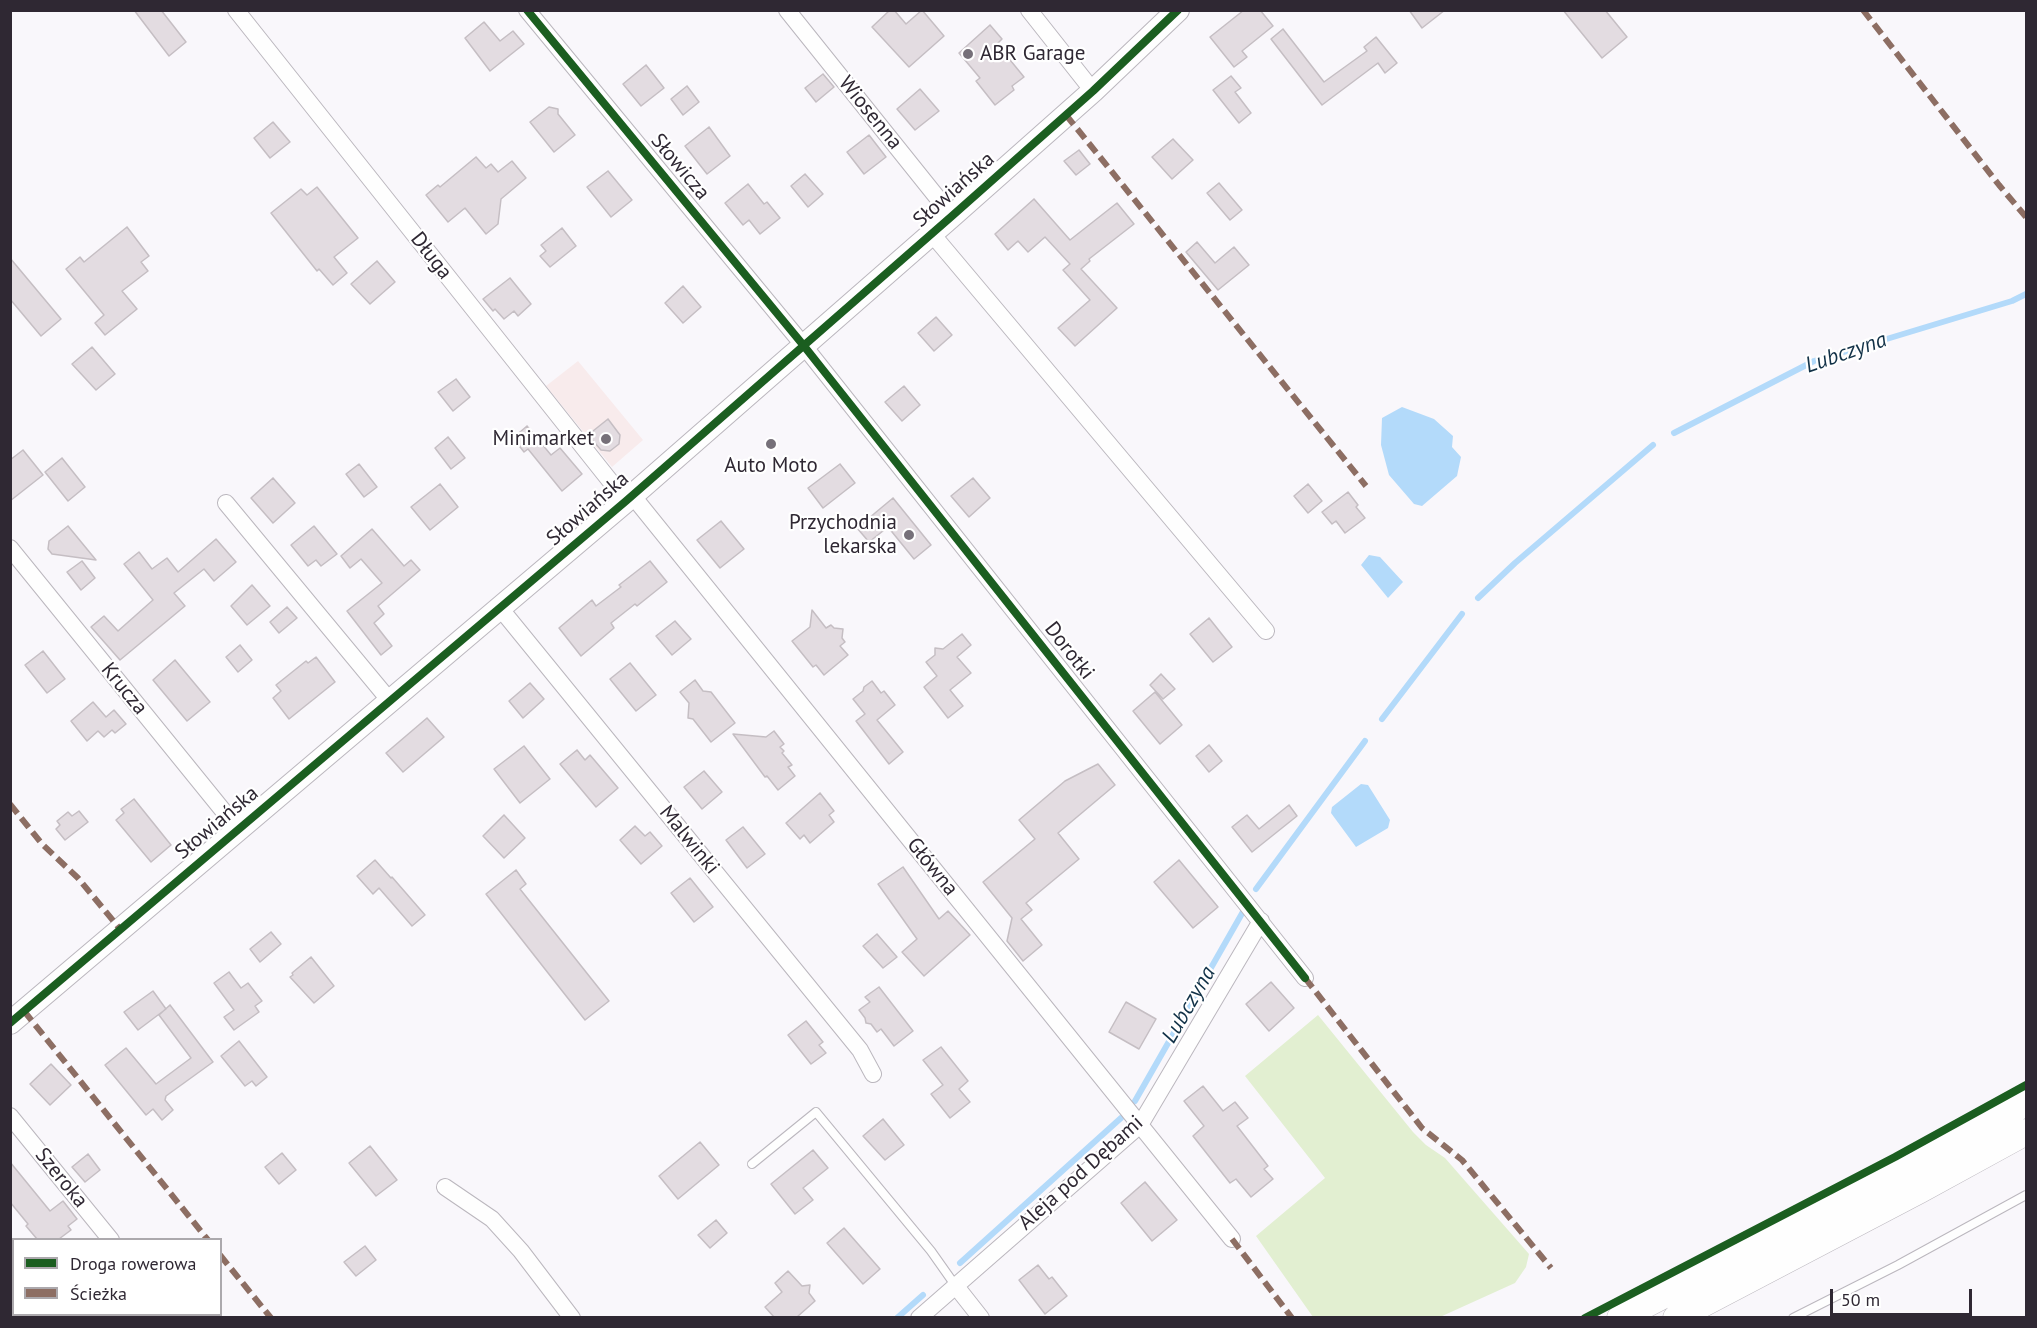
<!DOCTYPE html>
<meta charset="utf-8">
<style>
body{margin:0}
#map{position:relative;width:2037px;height:1328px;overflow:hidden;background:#f9f7fb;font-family:"PT Sans",sans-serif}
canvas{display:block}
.frame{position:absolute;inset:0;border:12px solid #2f2833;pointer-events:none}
.legend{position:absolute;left:12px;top:1238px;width:210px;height:78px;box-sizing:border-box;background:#fff;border:2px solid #aca9ad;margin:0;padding:8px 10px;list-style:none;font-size:18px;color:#2f2833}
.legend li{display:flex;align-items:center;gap:12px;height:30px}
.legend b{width:30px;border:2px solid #aca9ad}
.scale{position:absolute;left:1830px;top:1289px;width:142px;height:27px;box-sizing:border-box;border:3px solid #2f2833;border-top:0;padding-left:8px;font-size:18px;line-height:21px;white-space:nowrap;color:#2f2833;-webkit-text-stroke:4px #fff;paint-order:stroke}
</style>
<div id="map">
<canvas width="2037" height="1328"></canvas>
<div class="frame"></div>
<ul class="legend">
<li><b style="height:8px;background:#1b5e20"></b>Droga rowerowa</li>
<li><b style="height:8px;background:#8d6e63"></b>Ścieżka</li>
</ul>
<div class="scale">50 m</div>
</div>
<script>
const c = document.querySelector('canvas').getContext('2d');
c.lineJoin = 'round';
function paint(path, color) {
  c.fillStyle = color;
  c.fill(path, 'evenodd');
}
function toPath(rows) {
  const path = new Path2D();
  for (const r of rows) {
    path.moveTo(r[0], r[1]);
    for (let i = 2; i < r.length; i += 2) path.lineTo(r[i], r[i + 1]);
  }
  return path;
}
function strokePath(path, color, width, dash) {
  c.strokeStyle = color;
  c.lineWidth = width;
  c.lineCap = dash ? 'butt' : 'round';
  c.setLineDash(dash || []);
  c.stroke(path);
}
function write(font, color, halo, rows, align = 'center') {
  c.font = font + ' "PT Sans",sans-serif';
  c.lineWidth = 4.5;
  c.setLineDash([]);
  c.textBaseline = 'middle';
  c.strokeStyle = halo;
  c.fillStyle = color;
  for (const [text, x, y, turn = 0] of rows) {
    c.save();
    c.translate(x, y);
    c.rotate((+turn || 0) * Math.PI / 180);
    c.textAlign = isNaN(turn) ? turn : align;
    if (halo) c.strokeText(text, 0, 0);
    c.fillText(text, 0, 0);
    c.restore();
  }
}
const commercial = toPath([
 [578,361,643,440,612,467,546,386]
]);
const green = toPath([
 [1318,1015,1413,1132,1426,1145,1445,1158,1529,1254,1526,1267,1515,1283,1440,1317,1313,1317,1256,1236,1325,1178,1245,1076]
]);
const water = toPath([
 [1402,407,1434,419,1453,436,1452,447,1461,457,1457,476,1422,506,1414,504,1389,475,1381,445,1382,418],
 [1369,555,1380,557,1403,582,1388,598,1361,565],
 [1361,784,1368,785,1390,820,1388,828,1356,847,1331,813,1332,807]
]);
const stream = toPath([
 [1674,433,1814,361,2012,301,2026,294],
 [1478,598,1515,563,1653,445],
 [1382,719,1462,614],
 [1256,889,1365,741],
 [1135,1101,1244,910],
 [960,1263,1121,1118],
 [897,1318,923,1295]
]);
const building = toPath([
 [134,10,161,10,186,42,169,56,134,10],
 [890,10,894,10,906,24,922,10,944,36,909,67,872,27,890,10],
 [1244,10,1260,10,1273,26,1242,51,1247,57,1234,67,1210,37,1244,10],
 [1409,10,1445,10,1422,28,1409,10],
 [1563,10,1605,10,1627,37,1602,58,1563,10],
 [484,22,500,41,513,31,524,44,490,71,465,38,484,22],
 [990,25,1002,39,997,44,1024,77,1012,86,1014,90,995,105,976,81,980,78,959,53,990,25],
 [1283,29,1324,82,1367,51,1364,47,1376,37,1397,63,1385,73,1378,63,1322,105,1271,39,1283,29],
 [646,65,664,88,641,106,623,84,646,65],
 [823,74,834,87,816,102,805,88,823,74],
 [1231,76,1241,88,1235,92,1251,113,1239,123,1213,90,1231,76],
 [687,86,699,102,683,115,671,99,687,86],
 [920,89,939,111,915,130,897,109,920,89],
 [549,107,558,109,558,114,575,135,554,152,530,122,549,107],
 [273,122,290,142,270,158,254,138,273,122],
 [709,127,730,156,707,174,685,146,709,127],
 [869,135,886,157,864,174,847,152,869,135],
 [1173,139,1193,160,1172,179,1152,157,1173,139],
 [1079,150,1090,164,1076,175,1064,161,1079,150],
 [476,157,486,168,491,164,498,172,512,161,526,178,501,199,498,224,486,234,465,208,448,222,426,195,438,185,440,187,476,157],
 [608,171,632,200,611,217,587,187,608,171],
 [805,174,823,194,808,207,791,186,805,174],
 [1219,183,1242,210,1230,220,1207,193,1219,183],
 [748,184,764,204,767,202,780,218,760,234,749,220,743,225,725,203,748,184],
 [317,187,358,238,334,257,347,273,333,285,319,269,317,271,271,213,301,189,307,195,317,187],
 [1034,199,1070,240,1117,203,1134,224,1089,259,1090,261,1081,269,1117,308,1075,346,1058,328,1090,300,1063,270,1070,264,1045,237,1028,252,1018,241,1008,250,995,234,1034,199],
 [127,227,149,256,141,262,148,271,122,291,137,309,105,335,95,323,104,315,66,269,80,257,84,262,127,227],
 [562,228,576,246,550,267,540,256,546,251,541,245,562,228],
 [1197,242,1215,263,1234,247,1249,265,1218,290,1186,252,1197,242],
 [10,258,61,319,41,336,10,299,10,258],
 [377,261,395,282,370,304,351,284,377,261],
 [510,278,531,304,518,316,514,311,504,319,495,309,493,311,483,299,510,278],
 [683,286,701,307,683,323,665,303,683,286],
 [936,317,952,335,934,351,918,333,936,317],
 [92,347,115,374,96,390,72,364,92,347],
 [456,379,470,397,453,411,438,392,456,379],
 [904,386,920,405,902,421,885,402,904,386],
 [608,419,620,435,619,444,610,451,601,450,588,435,608,419],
 [527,426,551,455,560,448,582,474,562,491,528,449,524,452,513,438,527,426],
 [448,437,465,458,451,469,435,448,448,437],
 [23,450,43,475,10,501,10,460,23,450],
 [62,458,85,487,68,501,45,472,62,458],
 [359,464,377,487,364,497,346,474,359,464],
 [840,464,855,483,823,508,808,488,840,464],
 [273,478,295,503,273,523,251,498,273,478],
 [973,478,990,498,969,517,951,496,973,478],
 [440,484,458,507,430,530,411,507,440,484],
 [1308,484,1322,501,1308,513,1294,496,1308,484],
 [1348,492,1358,505,1356,507,1365,518,1345,533,1336,521,1332,524,1322,512,1348,492],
 [893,498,931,545,914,559,888,527,869,542,857,528,893,498],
 [721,521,744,549,720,568,697,540,721,521],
 [68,526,96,560,52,554,48,549,49,541,68,526],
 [314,526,337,554,321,566,316,560,308,566,291,545,314,526],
 [372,529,404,566,411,560,420,570,378,606,384,614,374,623,392,646,381,655,347,611,382,583,361,559,350,568,341,556,372,529],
 [216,539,236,562,214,581,204,569,174,593,185,606,120,660,91,627,104,616,118,631,153,600,124,564,139,552,152,569,167,558,178,572,216,539],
 [82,561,95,578,81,590,67,572,82,561],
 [650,561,667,582,637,606,635,604,611,623,614,628,581,656,559,628,592,600,596,606,621,587,619,585,650,561],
 [252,585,270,606,247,625,231,606,252,585],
 [287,607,297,618,279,633,270,622,287,607],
 [812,610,826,628,831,625,834,628,843,629,842,638,845,642,840,646,848,655,824,675,816,665,813,667,792,641,810,627,812,610],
 [1209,618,1232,647,1213,662,1190,634,1209,618],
 [675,621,691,639,672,655,656,636,675,621],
 [962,634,971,645,957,657,971,673,950,690,963,706,948,718,924,687,937,676,926,662,935,655,935,648,943,649,962,634],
 [240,645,252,660,238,672,226,657,240,645],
 [43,651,65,679,47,693,25,665,43,651],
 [316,657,335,682,289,719,273,698,281,691,276,685,306,661,308,663,316,657],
 [175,660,210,702,187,721,153,680,175,660],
 [630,663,656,695,636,711,610,679,630,663],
 [1161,674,1175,689,1163,699,1150,685,1161,674],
 [695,680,703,691,711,692,735,723,711,742,693,719,688,718,689,703,680,692,695,680],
 [872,681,881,693,884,691,895,705,877,720,903,752,889,764,856,721,865,714,853,699,863,691,864,687,872,681],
 [530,683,544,699,523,718,509,701,530,683],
 [1155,692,1182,725,1160,744,1133,711,1155,692],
 [93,702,106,717,114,710,126,724,115,733,112,730,104,737,98,731,87,741,71,721,93,702],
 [427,718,444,737,403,772,386,753,427,718],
 [774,731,784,744,780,747,784,751,782,753,792,765,788,767,795,776,778,790,767,776,765,777,733,734,766,737,774,731],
 [1209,745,1222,761,1209,772,1196,756,1209,745],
 [524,746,550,779,520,803,494,769,524,746],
 [577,750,585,760,590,755,618,788,596,807,560,764,577,750],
 [1098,764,1115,785,1058,833,1079,859,1026,903,1032,910,1021,919,1042,945,1023,961,1007,941,1012,918,983,882,1035,839,1019,820,1065,781,1098,764],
 [704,771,722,792,702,809,684,787,704,771],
 [820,793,834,811,829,815,834,822,810,843,804,835,800,839,786,823,820,793],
 [134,799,171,845,151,862,116,820,124,813,121,809,134,799],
 [1289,805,1297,816,1252,852,1232,827,1247,815,1259,829,1289,805],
 [79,811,88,822,65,840,56,829,60,825,57,821,68,812,72,816,79,811],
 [504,815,525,838,504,858,483,836,504,815],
 [635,826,645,836,650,832,662,846,641,864,620,840,635,826],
 [743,827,765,854,747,868,726,840,743,827],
 [375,860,391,878,392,877,425,915,412,926,379,888,373,894,357,876,375,860],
 [1179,860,1218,907,1193,928,1154,882,1179,860],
 [903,867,939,919,948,911,970,935,924,976,902,952,917,939,878,884,903,867],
 [516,870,526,884,520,889,609,1001,585,1020,486,894,516,870],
 [690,878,713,907,694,922,671,893,690,878],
 [271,932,281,944,260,962,250,949,271,932],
 [877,934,897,957,883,968,863,946,877,934],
 [311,957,334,986,314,1003,290,977,293,975,292,973,311,957],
 [229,972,241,988,248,983,262,1001,255,1006,259,1012,234,1030,224,1017,234,1010,214,983,229,972],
 [1271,982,1294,1008,1269,1031,1246,1004,1271,982],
 [879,987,913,1031,894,1046,881,1029,877,1032,871,1024,866,1023,865,1018,859,1010,870,1002,865,997,879,987],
 [153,991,166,1009,138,1030,124,1012,153,991],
 [1126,1002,1156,1019,1139,1049,1109,1032,1126,1002],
 [170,1005,213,1062,166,1096,165,1100,173,1110,162,1120,153,1109,146,1115,105,1065,126,1048,156,1084,191,1058,159,1015,170,1005],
 [806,1021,823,1042,819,1045,826,1053,811,1064,788,1035,806,1021],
 [239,1041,267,1077,256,1086,252,1081,245,1086,221,1056,239,1041],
 [941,1047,968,1081,959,1089,970,1102,950,1118,931,1094,943,1085,923,1060,941,1047],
 [51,1064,71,1085,50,1105,30,1084,51,1064],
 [1203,1086,1223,1111,1235,1102,1248,1118,1237,1126,1268,1166,1264,1169,1273,1179,1251,1197,1236,1179,1230,1183,1193,1136,1204,1126,1184,1101,1203,1086],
 [883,1119,904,1145,885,1160,863,1136,883,1119],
 [700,1142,719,1165,678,1199,659,1176,700,1142],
 [370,1146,397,1180,376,1196,349,1163,370,1146],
 [813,1150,828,1168,803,1188,813,1200,795,1214,771,1184,813,1150],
 [282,1153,296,1170,279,1184,265,1167,282,1153],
 [88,1154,100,1170,85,1182,72,1167,88,1154],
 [10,1162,50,1211,63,1201,77,1219,68,1226,71,1230,59,1239,37,1239,26,1226,28,1224,10,1202,10,1162],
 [1145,1182,1177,1220,1152,1241,1121,1203,1145,1182],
 [716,1220,727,1233,710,1248,698,1235,716,1220],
 [844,1228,880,1269,863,1284,827,1243,844,1228],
 [365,1246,376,1260,356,1276,344,1262,365,1246],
 [1038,1265,1049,1279,1052,1277,1067,1296,1045,1314,1019,1280,1038,1265],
 [788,1271,802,1286,810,1285,809,1293,815,1301,797,1317,774,1317,765,1307,782,1292,775,1283,788,1271]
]);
const lane = toPath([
 [752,1164,816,1112,931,1251,955,1285],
 [1793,1318,1898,1265,2026,1195]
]);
const street = toPath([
 [236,10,626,501],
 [527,10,804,346,1305,978],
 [787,10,952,216],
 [1029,10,1093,91],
 [932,234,1266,631],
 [632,495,1232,1239],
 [226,503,390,701],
 [10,548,238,829],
 [500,608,860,1050,873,1074],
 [10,1116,111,1240],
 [445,1187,492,1219,521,1251,572,1318],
 [955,1285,981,1318],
 [173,1314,175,1318],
 [919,1318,1140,1125,1261,921]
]);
const secondary = toPath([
 [10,1023,626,501,952,216,1093,91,1178,10]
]);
const primary = toPath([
 [1620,1318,1909,1168,2026,1103],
 [1676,1318,1920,1190,2026,1132]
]);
const quiet = toPath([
 [1863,10,1999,185,2026,217],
 [1066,115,1366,486],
 [10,804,42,844,78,878,120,929],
 [1305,978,1422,1128,1462,1160,1551,1268],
 [24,1011,208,1240],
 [1232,1239,1292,1318],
 [220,1255,271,1318]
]);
const cycleway = toPath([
 [527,10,804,346,1305,978],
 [10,1023,626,501,952,216,1093,91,1178,10],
 [1585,1318,1895,1157,2026,1085]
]);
const markers = [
 [968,54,6,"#767079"],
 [606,439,6,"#767079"],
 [771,444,6,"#767079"],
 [909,535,6,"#767079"]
];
const poiNames = [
 ["ABR Garage",980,54,"left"],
 ["Minimarket",594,439],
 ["Auto Moto",771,466,"center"],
 ["Przychodnia",897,523],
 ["lekarska",897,547]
];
const streetNames = [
 ["Wiosenna",870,113,51],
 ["Słowicza",680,167,50],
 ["Słowiańska",954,190,-42],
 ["Długa",431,256,52],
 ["Słowiańska",588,509,-41],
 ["Dorotki",1069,651,52],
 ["Krucza",124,689,51],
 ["Słowiańska",217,823,-40],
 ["Malwinki",689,840,51],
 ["Główna",932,867,51],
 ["Aleja pod Dębami",1081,1173,-42],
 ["Szeroka",61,1178,51]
];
const waterNames = [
 ["Lubczyna",1846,353,-19],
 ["Lubczyna",1189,1005,-60]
];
paint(commercial, '#f8ebec');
paint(green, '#e2efd1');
paint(water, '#b3dafa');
strokePath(stream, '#b3dafa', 6);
paint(building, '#e3dce1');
strokePath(building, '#c5bec3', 1.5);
strokePath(lane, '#bbb7be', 10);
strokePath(street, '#bbb7be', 18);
strokePath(secondary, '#bbb7be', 24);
strokePath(primary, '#bbb7be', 27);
strokePath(lane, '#fefefe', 8);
strokePath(street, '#fefefe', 16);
strokePath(secondary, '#fefefe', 22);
strokePath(primary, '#fefefe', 26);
strokePath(quiet, '#8d6e63', 6, [12, 6]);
strokePath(cycleway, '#1b5e20', 8);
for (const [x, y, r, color] of markers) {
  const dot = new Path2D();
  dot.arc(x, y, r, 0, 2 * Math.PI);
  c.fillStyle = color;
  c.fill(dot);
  strokePath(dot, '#fff', 2);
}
write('21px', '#2f2833', '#fff', poiNames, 'right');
write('21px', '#2f2833', '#fff', streetNames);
write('italic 22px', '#113147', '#fff', waterNames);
</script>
